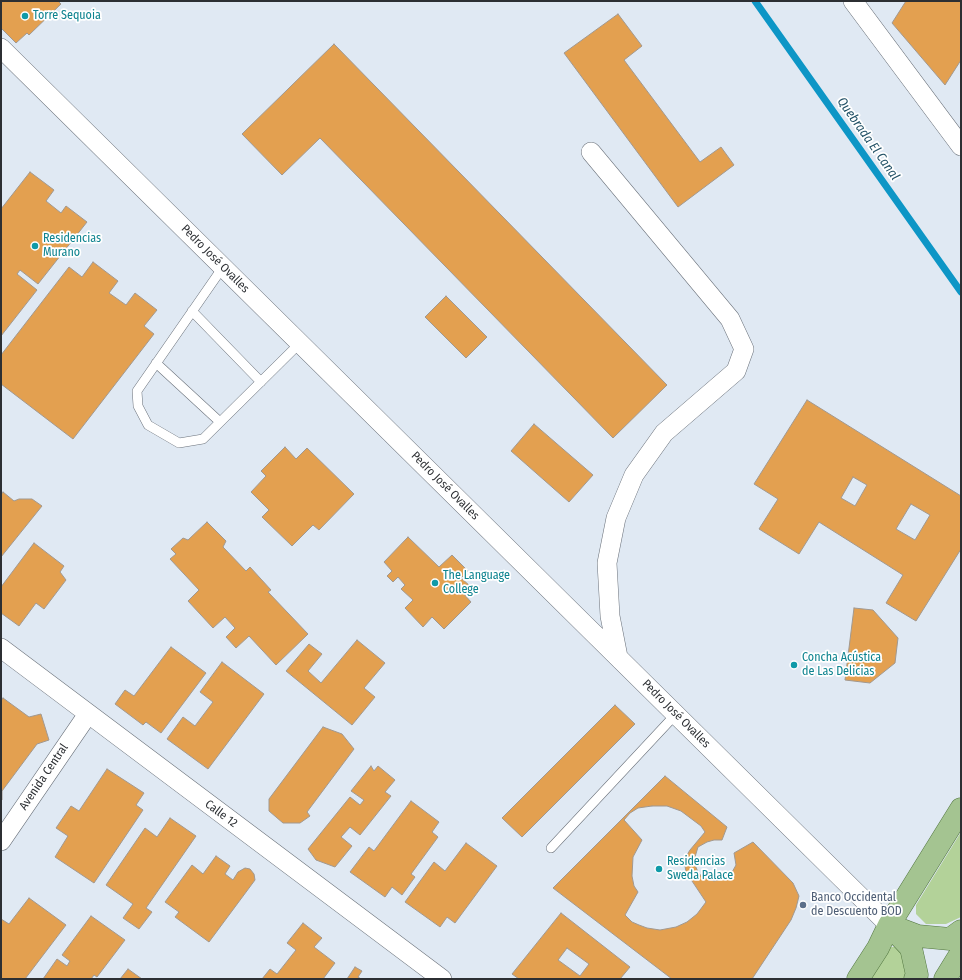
<!DOCTYPE html>
<meta charset="utf-8">
<style>
body{margin:0}
#map{position:relative;width:962px;height:980px;overflow:hidden;background:#e0e9f3;font-family:"Fira Sans Condensed",sans-serif}
canvas{display:block}
.frame{position:absolute;inset:0;border:2px solid #2c2f33;pointer-events:none}
</style>
<div id="map">
<canvas width="962" height="980"></canvas>
<div class="frame"></div>
</div>
<script>
const c = document.querySelector('canvas').getContext('2d');
c.lineJoin = 'round';
function paint(path, color) {
  c.fillStyle = color;
  c.fill(path, 'evenodd');
}
function toPath(rows) {
  const path = new Path2D();
  for (const r of rows) {
    path.moveTo(r[0], r[1]);
    for (let i = 2; i < r.length; i += 2) path.lineTo(r[i], r[i + 1]);
  }
  return path;
}
function strokePath(path, color, width, dash) {
  c.strokeStyle = color;
  c.lineWidth = width;
  c.lineCap = dash ? 'butt' : 'round';
  c.setLineDash(dash || []);
  c.stroke(path);
}
function write(font, color, halo, rows, align = 'center') {
  c.font = font + ' "Fira Sans Condensed",sans-serif';
  c.lineWidth = 3.5;
  c.setLineDash([]);
  c.textBaseline = 'middle';
  c.strokeStyle = halo;
  c.fillStyle = color;
  for (const [text, x, y, turn = 0] of rows) {
    c.save();
    c.translate(x, y);
    c.rotate((+turn || 0) * Math.PI / 180);
    c.textAlign = isNaN(turn) ? turn : align;
    if (halo) c.strokeText(text, 0, 0);
    c.fillText(text, 0, 0);
    c.restore();
  }
}
const green = toPath([
 [961,832,961,917,946,924,926,924,916,914,916,905],
 [886,947,901,947,907,979,865,979]
]);
const stream = toPath([
 [755,1,961,292]
]);
const building = toPath([
 [1,1,58,1,61,4,29,35,27,33,16,43,1,28,1,1],
 [906,1,961,1,961,60,945,85,892,23,906,1],
 [618,14,642,46,624,60,700,162,721,147,734,165,678,207,564,53,618,14],
 [334,44,667,385,613,438,320,138,282,175,242,134,334,44],
 [30,172,54,190,46,201,61,213,66,206,87,222,38,284,20,270,17,274,37,290,1,336,1,209,30,172],
 [93,262,118,281,109,293,126,305,135,293,157,310,144,326,154,334,73,439,1,384,1,355,69,267,82,277,93,262],
 [446,296,487,337,466,358,425,317,446,296],
 [807,400,961,496,961,549,916,621,886,603,903,575,819,522,799,554,759,529,778,499,754,484,807,400],
 [853,477,867,485,855,506,841,498,853,477],
 [911,504,930,515,915,540,896,529,911,504],
 [534,424,593,475,569,502,511,451,534,424],
 [285,447,296,459,307,448,354,494,319,530,313,525,292,546,262,517,269,510,251,492,266,476,261,471,285,447],
 [3,492,14,501,19,499,32,499,42,506,1,557,1,495,3,492],
 [207,522,226,541,223,547,246,571,250,567,271,590,268,592,308,634,276,665,249,636,236,648,226,637,235,628,225,617,213,628,188,601,199,590,170,559,176,554,171,549,183,538,188,540,207,522],
 [408,537,439,567,452,555,468,571,461,578,470,586,463,593,471,602,444,629,432,617,423,627,405,608,413,600,401,589,405,585,398,577,393,582,387,576,392,571,384,562,408,537],
 [34,543,64,566,60,572,66,580,44,609,36,603,19,626,1,613,1,587,34,543],
 [854,608,873,610,898,638,895,663,870,683,845,680,854,608],
 [357,640,385,663,364,688,375,697,352,725,286,671,309,644,322,654,308,671,321,683,357,640],
 [171,647,206,673,161,733,146,722,143,725,115,704,125,690,134,696,171,647],
 [222,662,264,694,208,769,167,739,183,717,195,726,213,702,200,692,222,662],
 [3,698,29,717,41,714,49,740,37,744,2,791,2,800,1,800,1,701,3,698],
 [615,705,635,724,522,837,502,818,615,705],
 [323,727,342,734,354,749,307,812,310,816,300,823,283,823,269,811,269,799,323,727],
 [371,766,374,771,378,766,395,780,385,792,391,796,360,835,350,827,341,837,352,846,335,867,316,860,308,849,350,797,360,805,364,800,351,791,371,766],
 [107,769,144,793,136,805,143,810,94,883,55,857,68,836,56,828,71,806,79,811,107,769],
 [665,776,727,827,722,840,714,840,707,842,698,847,695,857,695,865,698,872,702,877,714,881,726,878,731,874,736,865,734,853,753,842,793,883,799,896,796,908,791,920,752,979,672,979,553,888,665,776],
 [411,801,439,822,432,832,438,837,411,874,415,877,402,895,392,887,385,897,350,872,369,847,374,851,411,801],
 [652,806,667,806,681,811,701,826,705,832,690,850,685,858,685,866,686,872,706,902,697,914,687,922,676,927,660,930,647,928,639,925,632,922,625,915,638,892,634,886,632,876,633,857,642,840,624,820,630,813,638,808,652,806],
 [170,818,196,836,146,908,152,912,139,929,123,918,133,904,106,885,145,828,157,837,170,818],
 [466,843,497,866,455,923,447,917,440,927,405,902,434,862,445,871,466,843],
 [216,856,230,866,225,874,233,880,238,872,245,868,250,869,254,874,255,880,209,942,175,917,179,912,165,902,192,865,203,874,216,856],
 [29,898,66,925,25,979,1,979,1,919,9,924,29,898],
 [561,913,630,967,620,979,519,979,512,974,561,913],
 [567,948,589,964,580,976,558,960,567,948],
 [91,916,125,940,97,977,94,975,91,979,43,979,57,959,67,966,70,961,62,955,91,916],
 [303,923,322,938,314,947,335,963,323,979,262,979,270,969,277,974,296,950,287,943,303,923],
 [355,967,362,971,358,977,361,979,347,979,355,967],
 [128,969,142,979,120,979,128,969]
]);
const service = toPath([
 [223,267,137,391,138,406,148,425,179,443,203,439,300,343],
 [192,311,261,382],
 [156,363,220,422],
 [551,848,676,714]
]);
const minor = toPath([
 [853,1,961,146],
 [1,48,889,925],
 [591,152,730,319,744,349,736,371,664,433,634,475,616,518,607,563,610,616,618,657],
 [1,648,442,979],
 [1,841,88,714]
]);
const primary = toPath([
 [889,925,918,936,950,939,961,931],
 [893,929,911,948,917,975,915,979],
 [858,979,878,948,889,925,961,809],
 [945,979,961,953]
]);
const markers = [
 [25,16,4,"#0f9aa8"],
 [35,246,4,"#0f9aa8"],
 [435,583,4,"#0f9aa8"],
 [794,665,4,"#0f9aa8"],
 [659,869,4,"#0f9aa8"],
 [803,905,4,"#5c6f8a"]
];
const cultureNames = [
 ["Torre Sequoia",33,16],
 ["Residencias",43,239],
 ["Murano",43,253],
 ["The Language",443,576],
 ["College",443,590],
 ["Concha Acústica",802,658],
 ["de Las Delicias",802,672],
 ["Residencias",667,862],
 ["Sweda Palace",667,876]
];
const streetNames = [
 ["Pedro José Ovalles",215,259,45],
 ["Pedro José Ovalles",445,486,45],
 ["Pedro José Ovalles",676,714,45],
 ["Avenida Central",44,777,-56],
 ["Calle 12",221,814,37]
];
const serviceNames = [
 ["Banco Occidental",811,898],
 ["de Descuento BOD",811,912]
];
const waterNames = [
 ["Quebrada El Canal",868,139,55]
];
paint(green, '#b3d299');
strokePath(stream, '#0d96c6', 7);
paint(building, '#e3a050');
strokePath(building, '#a1988f', 1);
strokePath(service, '#6a717a', 10);
strokePath(minor, '#6a717a', 20);
strokePath(primary, '#527640', 23);
strokePath(service, '#fff', 9);
strokePath(minor, '#fff', 19);
strokePath(primary, '#a4c491', 22);
for (const [x, y, r, color] of markers) {
  const dot = new Path2D();
  dot.arc(x, y, r, 0, 2 * Math.PI);
  c.fillStyle = color;
  c.fill(dot);
  strokePath(dot, '#fff', 1.5);
}
write('12px', '#0d838f', '#fff', cultureNames, 'left');
write('12px', '#2c2f33', '#fff', streetNames);
write('12px', '#4e5e75', '#fff', serviceNames, 'left');
write('italic 13px', '#225166', '#fff', waterNames);
</script>
